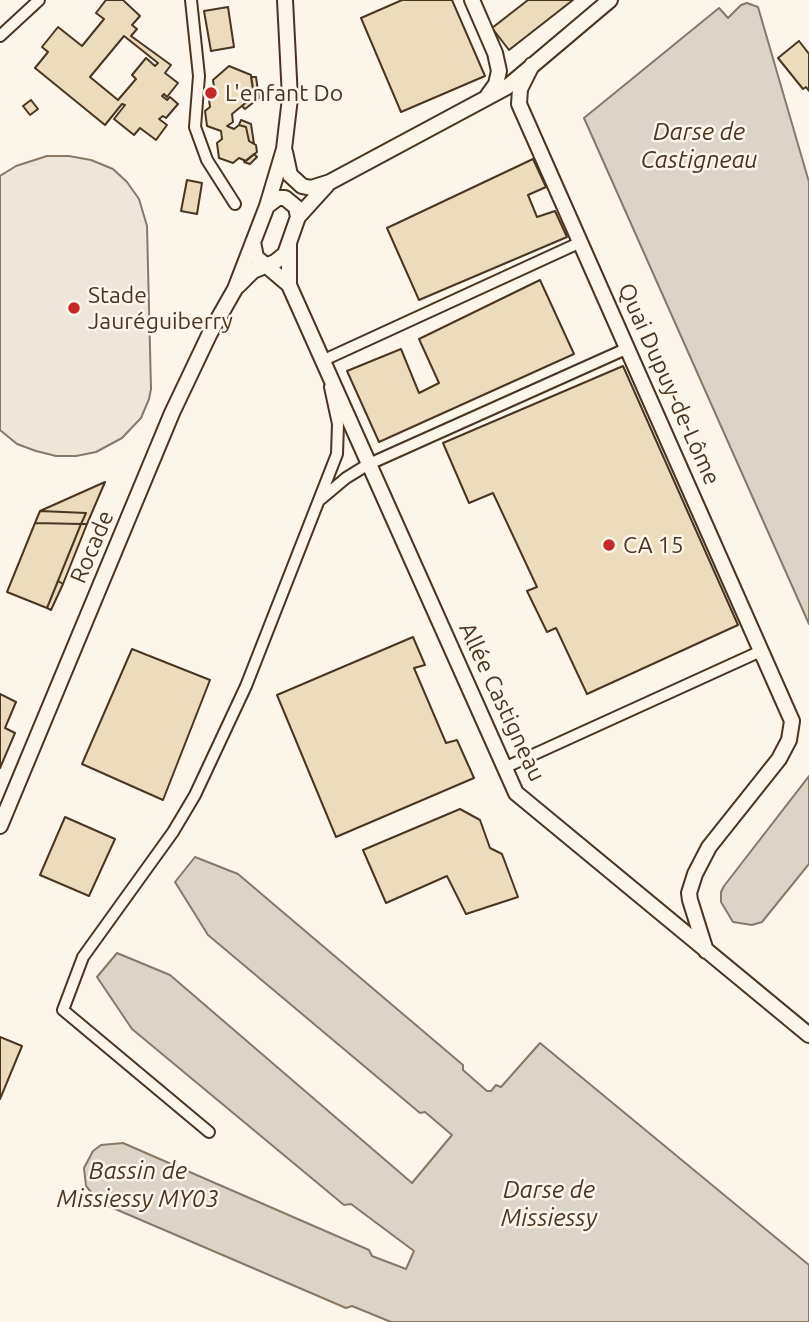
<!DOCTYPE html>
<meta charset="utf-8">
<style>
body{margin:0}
canvas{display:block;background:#fbf6e9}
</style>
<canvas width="809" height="1322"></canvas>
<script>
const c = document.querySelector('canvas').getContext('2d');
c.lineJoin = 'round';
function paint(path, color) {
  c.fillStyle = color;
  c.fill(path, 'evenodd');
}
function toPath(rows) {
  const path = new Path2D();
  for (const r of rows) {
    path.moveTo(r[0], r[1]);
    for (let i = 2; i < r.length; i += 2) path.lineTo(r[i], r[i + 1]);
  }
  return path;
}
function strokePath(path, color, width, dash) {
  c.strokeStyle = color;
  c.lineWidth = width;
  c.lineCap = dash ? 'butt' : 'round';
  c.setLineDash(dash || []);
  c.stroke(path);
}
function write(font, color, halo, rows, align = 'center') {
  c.font = font + ' Ubuntu,sans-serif';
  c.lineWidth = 5;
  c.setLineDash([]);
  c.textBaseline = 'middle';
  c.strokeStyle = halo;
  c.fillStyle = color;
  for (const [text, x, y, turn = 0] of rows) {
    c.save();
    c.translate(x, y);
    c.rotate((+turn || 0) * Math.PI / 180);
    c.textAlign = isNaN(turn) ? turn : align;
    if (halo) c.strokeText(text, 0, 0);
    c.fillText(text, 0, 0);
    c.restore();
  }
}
const green = toPath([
 [47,156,69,156,91,160,113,169,127,182,139,199,147,226,151,389,149,399,141,418,122,438,96,452,76,456,56,456,36,451,17,444,0,430,0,176,16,166,47,156]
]);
const water = toPath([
 [747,3,758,7,809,182,809,624,584,118,719,8,728,18,741,5,747,3],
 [809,776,809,864,762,922,752,925,733,922,721,902,721,892,724,886,809,776],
 [195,857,238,874,463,1065,463,1070,487,1091,491,1091,496,1085,501,1087,540,1043,809,1265,809,1322,391,1322,352,1306,346,1308,99,1202,86,1186,84,1168,93,1151,101,1145,123,1143,369,1250,372,1256,406,1269,414,1251,351,1204,344,1205,132,1029,97,977,117,953,170,975,412,1183,452,1135,425,1112,420,1113,208,935,175,882,195,857]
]);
const building = toPath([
 [106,0,123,0,140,16,132,25,137,29,131,36,171,65,165,73,178,83,167,97,164,94,162,96,167,100,170,97,178,104,166,118,163,116,159,119,167,125,156,140,140,128,134,135,114,119,125,105,122,104,105,125,35,68,48,52,42,47,58,27,82,46,104,19,96,13,106,0],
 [124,36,158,63,155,66,146,58,132,75,136,79,118,100,90,77,124,36],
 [402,0,452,0,485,76,401,112,361,18,402,0],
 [528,0,573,0,509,50,492,28,528,0],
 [228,7,234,47,211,51,204,11,228,7],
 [799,41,809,54,809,91,806,87,803,89,778,58,799,41],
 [229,66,251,75,254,96,232,114,233,122,227,126,234,129,239,125,246,127,249,141,256,145,257,152,246,161,239,158,233,163,219,158,217,143,222,139,221,131,207,126,205,111,210,107,208,92,214,87,213,80,229,66],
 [251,77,256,77,259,98,245,109,242,106,254,96,251,77],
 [31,100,38,109,30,115,23,106,31,100],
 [241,120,251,124,254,144,249,141,246,127,239,125,241,120],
 [254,154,257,157,250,164,244,162,254,154],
 [533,159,546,187,528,195,537,217,555,211,567,237,419,300,387,228,533,159],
 [187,180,202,183,197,214,181,211,187,180],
 [540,280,574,354,379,442,347,371,401,349,419,393,439,383,419,339,540,280],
 [623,366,738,625,587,694,556,628,547,632,527,591,537,587,493,493,469,503,443,443,623,366],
 [105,482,87,524,81,524,86,513,40,511,105,482],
 [40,511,86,513,81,524,35,523,40,511],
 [35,523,81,524,47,608,7,592,35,523],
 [81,524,87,524,63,584,58,581,81,524],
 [58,581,63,584,51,610,47,608,58,581],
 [413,637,425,665,414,668,446,743,457,740,474,778,336,837,277,695,413,637],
 [132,649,210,680,163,800,82,764,132,649],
 [0,694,16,702,5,728,15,733,0,768,0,694],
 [460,809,480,820,490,848,502,854,518,897,466,914,447,876,386,903,363,850,460,809],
 [65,817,115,839,89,896,40,875,65,817],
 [0,1037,22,1046,0,1099,0,1037]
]);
const minor = toPath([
 [191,0,199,76,195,127,207,160,235,204],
 [0,36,39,0],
 [325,368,324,360,581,242],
 [321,499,346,478,367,465,628,348],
 [504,768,761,651],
 [209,1132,63,1010,83,957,173,832,195,795,246,686,337,454,338,424,330,387]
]);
const tertiary = toPath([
 [472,0,495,53,499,71,496,84,488,95],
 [532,65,520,89,519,104,792,721,789,740,779,759,709,847,695,874,689,893,690,900,706,951],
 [285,152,290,175,302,186,311,188,330,182,507,87,610,0],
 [267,206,278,198,285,198,296,207,298,217],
 [253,242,256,257,289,285,516,793,809,1035],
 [289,285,289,245],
 [238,286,253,271,275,262,285,254,298,217,327,185],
 [0,826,172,413,210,333,235,289,267,206,284,149,290,98,285,0]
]);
const markers = [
 [211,93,7,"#c62828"],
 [74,308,7,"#c62828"],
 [609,545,7,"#c62828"]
];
const poiNames = [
 ["L'enfant Do",225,93],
 ["Stade",88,295],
 ["Jauréguiberry",88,321],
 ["CA 15",623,545]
];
const streetNames = [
 ["Quai Dupuy-de-Lôme",669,384,66],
 ["Rocade",92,547,-67],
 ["Allée Castigneau",502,702,65]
];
const waterNames = [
 ["Darse de",699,132],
 ["Castigneau",699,160],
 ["Bassin de",138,1171],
 ["Missiessy MY03",138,1199],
 ["Darse de",549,1190],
 ["Missiessy",549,1218]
];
paint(green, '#ede6d9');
strokePath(green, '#887966', 2);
paint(water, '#dcd4c6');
strokePath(water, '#887966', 2);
paint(building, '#ecdcbc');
strokePath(building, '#4a3520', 2);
strokePath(minor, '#4a3520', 14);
strokePath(tertiary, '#4a3520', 18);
strokePath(minor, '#fbf6e9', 10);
strokePath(tertiary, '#fbf6e9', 14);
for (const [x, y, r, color] of markers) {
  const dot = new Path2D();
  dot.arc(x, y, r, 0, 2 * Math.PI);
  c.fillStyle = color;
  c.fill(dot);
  strokePath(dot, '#fbf6e9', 2.5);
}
write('23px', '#4a3520', '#fbf6e9', poiNames, 'left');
write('23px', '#4a3520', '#fbf6e9', streetNames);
write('italic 24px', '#4a3520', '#fbf6e9', waterNames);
</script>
